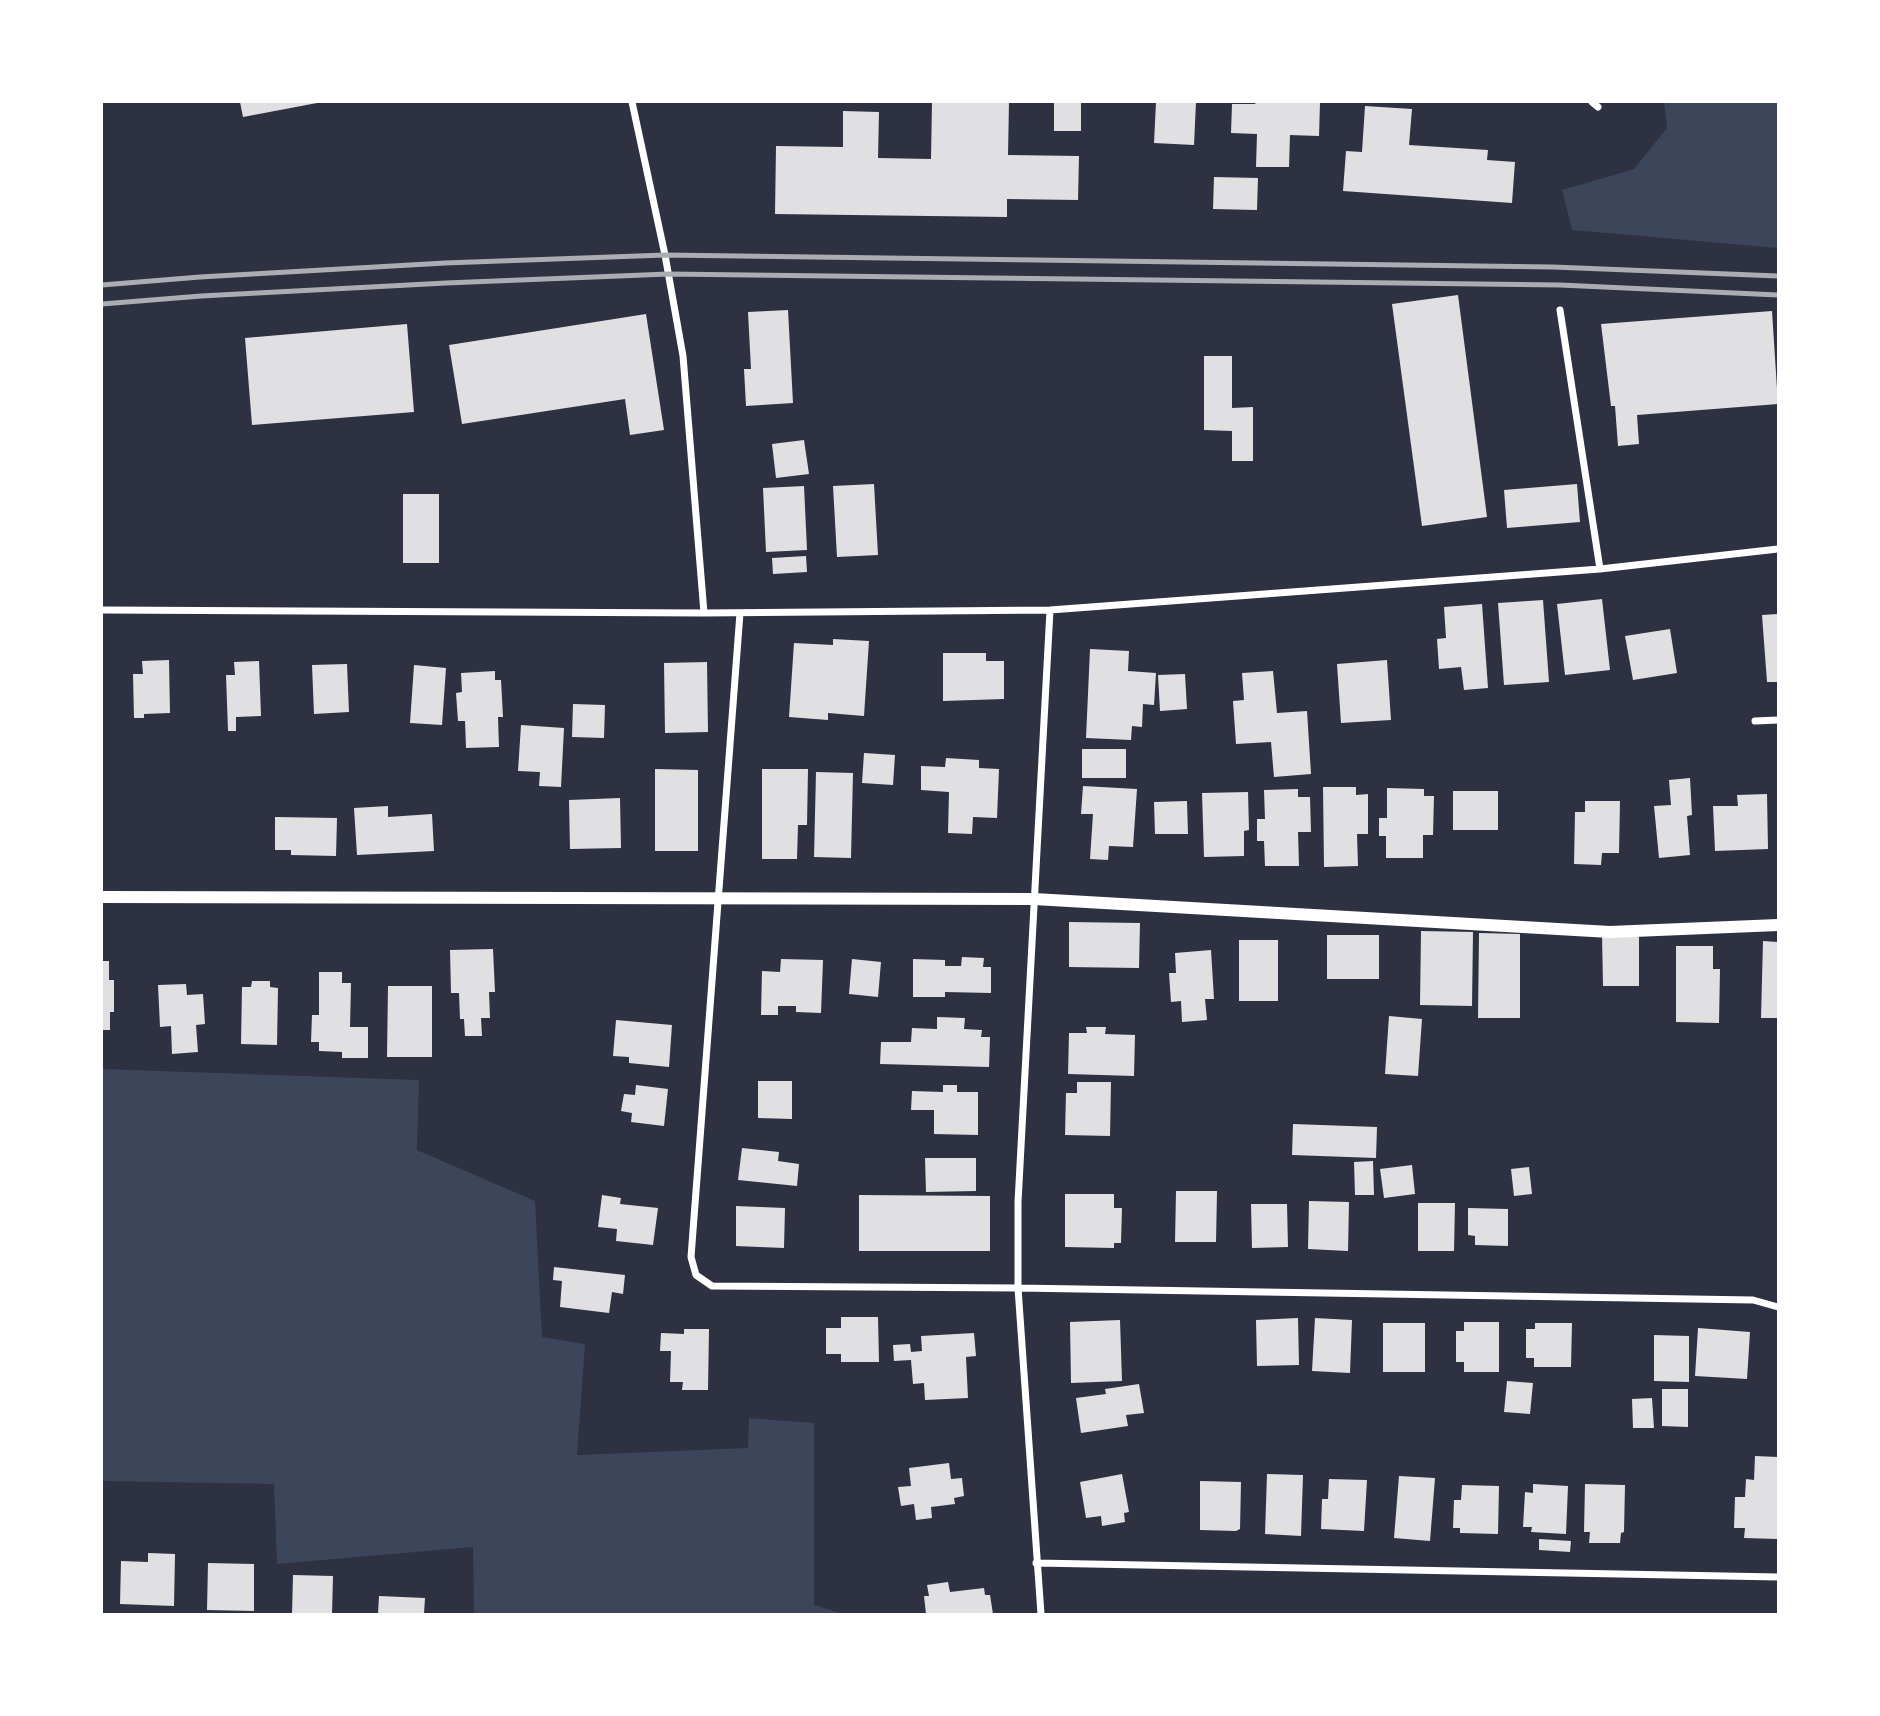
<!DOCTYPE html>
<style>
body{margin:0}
#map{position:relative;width:1880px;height:1716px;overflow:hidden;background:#2d3142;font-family:Lato,sans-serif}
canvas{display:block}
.frame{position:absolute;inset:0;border:103px solid #fff;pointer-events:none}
</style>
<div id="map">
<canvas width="1880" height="1716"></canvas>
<div class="frame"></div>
</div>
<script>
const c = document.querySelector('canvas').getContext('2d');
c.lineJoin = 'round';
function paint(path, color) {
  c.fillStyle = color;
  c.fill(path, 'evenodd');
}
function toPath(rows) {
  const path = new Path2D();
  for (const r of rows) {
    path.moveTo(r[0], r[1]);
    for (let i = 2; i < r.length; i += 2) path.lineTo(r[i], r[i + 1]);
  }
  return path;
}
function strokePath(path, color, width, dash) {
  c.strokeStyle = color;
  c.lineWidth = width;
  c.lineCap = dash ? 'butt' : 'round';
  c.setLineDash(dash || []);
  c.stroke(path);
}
const green = toPath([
 [1664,102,1778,102,1778,248,1572,230,1562,190,1634,169,1667,128],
 [102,1069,419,1080,417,1150,535,1201,542,1337,585,1344,577,1455,748,1448,749,1418,814,1423,814,1605,844,1614,474,1614,473,1547,277,1564,274,1484,102,1481]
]);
const building = toPath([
 [240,102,317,102,317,103,243,117],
 [932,102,1009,102,1008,155,1079,156,1078,200,1007,199,1007,217,775,214,776,146,843,147,843,111,879,112,878,158,931,159],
 [1054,102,1081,102,1081,131,1054,131],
 [1156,102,1196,102,1194,145,1154,143],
 [1256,102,1320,103,1319,136,1290,135,1289,167,1256,167,1257,134,1231,133,1232,104,1255,104],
 [1365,106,1412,109,1409,145,1488,150,1487,160,1515,162,1512,203,1343,191,1346,151,1362,152],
 [1214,177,1258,178,1257,210,1213,209],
 [1458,295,1487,517,1422,526,1392,304],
 [788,310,793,403,746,406,744,369,751,369,748,312],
 [1772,311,1778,404,1637,415,1639,444,1618,446,1615,406,1611,406,1601,324],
 [646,314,664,430,630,435,625,399,462,424,449,345],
 [407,324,414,412,252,425,245,338],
 [1204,356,1232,356,1232,408,1253,407,1253,461,1232,461,1232,431,1204,430],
 [804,440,809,474,776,478,772,444],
 [874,484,878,555,837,557,833,486],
 [1577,484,1580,522,1507,528,1504,490],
 [804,486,807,550,766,552,763,488],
 [403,494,439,494,439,563,403,563],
 [806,556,807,572,773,574,772,558],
 [1602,599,1610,670,1565,675,1557,604],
 [1543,600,1549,682,1504,685,1498,603],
 [1482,604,1488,688,1464,690,1461,667,1439,669,1437,639,1446,638,1444,607],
 [1778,614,1778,682,1767,682,1762,615],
 [1670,629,1677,673,1633,680,1625,636],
 [833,639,869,641,864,716,828,713,828,720,789,717,794,643,833,645],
 [1090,649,1129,651,1128,671,1156,673,1154,705,1143,704,1142,727,1132,726,1131,740,1086,738],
 [943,653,986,653,986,661,1004,661,1004,699,943,701],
 [169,660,170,713,144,714,144,718,134,718,133,674,143,674,142,661],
 [1387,660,1391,720,1341,723,1337,664],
 [259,661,261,716,236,717,236,731,228,731,226,675,235,675,234,662],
 [707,662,708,732,665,733,664,663],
 [347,664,349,712,314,714,312,665],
 [414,665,446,668,442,725,410,723],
 [495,671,495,680,501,680,503,717,498,717,499,747,466,748,465,721,458,721,456,693,462,692,461,673],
 [1273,671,1277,713,1307,711,1311,774,1274,777,1271,742,1236,744,1233,701,1244,700,1242,673],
 [1185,674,1187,709,1160,711,1158,675],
 [573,704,605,705,604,738,572,737],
 [521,725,564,728,561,787,539,786,540,772,518,771],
 [1082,749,1126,749,1126,778,1082,778],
 [864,753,895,755,893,785,862,783],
 [946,758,979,760,979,768,999,769,997,818,973,817,972,834,948,833,949,792,921,790,921,766,945,767],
 [655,769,698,770,698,851,655,851],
 [762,769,808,769,807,825,798,825,797,859,762,859],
 [816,772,853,773,851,858,814,857],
 [1690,778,1692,815,1687,816,1690,855,1659,858,1654,806,1671,805,1669,780],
 [1083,786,1137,789,1133,847,1109,846,1108,860,1090,859,1093,814,1081,814],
 [1323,787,1356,787,1356,795,1368,794,1368,834,1357,834,1358,866,1324,867],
 [1387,788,1424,789,1424,796,1434,796,1433,835,1423,835,1423,858,1386,858,1386,836,1379,836,1379,818,1387,818],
 [1298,789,1298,797,1310,797,1311,832,1298,832,1299,866,1265,866,1264,841,1257,841,1257,819,1265,819,1264,790],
 [1453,791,1498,791,1498,830,1453,830],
 [1248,792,1249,830,1244,831,1244,856,1204,857,1202,793],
 [1767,794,1768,849,1715,851,1713,806,1738,806,1737,795],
 [620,798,621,848,570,849,569,800],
 [1187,801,1188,834,1155,834,1154,802],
 [1585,801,1620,801,1619,853,1602,853,1601,865,1574,864,1575,812,1585,812],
 [388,806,388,817,432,814,434,851,357,855,354,808],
 [275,817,337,818,336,856,291,855,291,850,275,850],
 [1069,922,1140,923,1139,968,1069,967],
 [1421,931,1473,932,1472,1006,1420,1005],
 [1479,933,1520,934,1520,1018,1478,1018],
 [1602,934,1639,934,1639,986,1603,986],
 [1327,935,1379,935,1379,979,1327,979],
 [1239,940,1278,940,1278,1001,1239,1001],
 [1763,941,1778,942,1778,1018,1761,1018],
 [1676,946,1713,946,1713,969,1720,969,1719,1023,1676,1022],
 [493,949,495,992,489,992,490,1018,481,1018,482,1036,465,1036,464,1019,460,1019,459,993,451,993,450,950],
 [1211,950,1214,999,1205,999,1207,1020,1182,1022,1181,1001,1171,1002,1169,973,1176,973,1175,953],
 [962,957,984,958,983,967,991,967,991,993,945,992,945,997,913,997,913,959,945,960,945,966,961,966],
 [781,959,823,960,821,1013,796,1012,796,1006,778,1006,778,1015,761,1015,762,971,780,972],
 [852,959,881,962,878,997,849,994],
 [102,961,109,961,109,980,114,980,114,1012,110,1012,110,1030,102,1030],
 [319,972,342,972,342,983,351,983,350,1027,368,1027,368,1058,342,1058,342,1052,319,1051,319,1042,311,1042,312,1015,319,1015],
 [252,981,270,981,270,987,278,988,277,1045,241,1044,242,987,251,987],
 [186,984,187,995,203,994,205,1024,196,1025,198,1052,172,1054,171,1026,160,1027,158,985],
 [388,986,432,986,432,1057,387,1057],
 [1389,1016,1422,1019,1418,1076,1385,1074],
 [937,1017,965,1018,964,1029,982,1030,981,1037,990,1037,989,1067,880,1064,881,1042,911,1042,912,1028,937,1029],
 [616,1020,672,1025,669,1067,629,1063,629,1057,613,1056],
 [1086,1027,1106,1027,1105,1034,1135,1035,1134,1076,1068,1074,1069,1033,1087,1033],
 [758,1081,792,1081,792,1119,758,1118],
 [1077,1082,1111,1082,1110,1136,1065,1135,1066,1093,1077,1093],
 [636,1085,668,1089,664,1126,631,1122,632,1113,621,1111,624,1094,635,1095],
 [943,1085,957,1085,957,1092,978,1092,978,1135,934,1134,934,1110,911,1110,912,1091,943,1092],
 [1293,1124,1377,1127,1376,1158,1292,1155],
 [742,1148,779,1152,778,1161,799,1164,797,1186,738,1180],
 [925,1158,976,1158,976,1191,926,1192],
 [1373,1161,1374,1195,1355,1195,1354,1162],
 [1412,1165,1415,1194,1384,1198,1380,1169],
 [1529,1167,1532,1194,1514,1196,1511,1169],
 [1176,1191,1217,1191,1216,1242,1175,1242],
 [1065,1194,1114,1194,1114,1208,1122,1208,1121,1243,1114,1243,1114,1248,1065,1247],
 [602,1195,621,1198,620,1204,658,1208,653,1245,616,1241,617,1229,598,1227],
 [859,1195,990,1196,990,1251,859,1251],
 [1309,1201,1349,1202,1348,1251,1308,1249],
 [1418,1203,1455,1203,1454,1251,1418,1251],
 [1251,1204,1287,1204,1288,1247,1252,1248],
 [736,1206,785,1208,784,1248,736,1246],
 [1468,1208,1508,1209,1508,1246,1475,1245,1475,1236,1468,1235],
 [554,1267,625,1275,623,1294,612,1292,609,1313,560,1307,562,1281,553,1280],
 [841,1317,878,1317,879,1362,841,1362,841,1354,826,1354,826,1328,841,1328],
 [1298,1318,1299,1365,1257,1366,1256,1320],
 [1315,1318,1352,1320,1350,1373,1312,1371],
 [1120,1320,1122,1381,1071,1383,1070,1322],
 [1464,1322,1499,1322,1499,1372,1464,1372,1464,1362,1456,1362,1456,1331,1464,1331],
 [1383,1323,1425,1323,1425,1372,1383,1372],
 [1535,1323,1572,1323,1571,1367,1534,1367,1534,1358,1526,1358,1526,1329,1535,1329],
 [1698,1328,1750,1332,1747,1379,1695,1376],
 [684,1329,709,1329,708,1390,682,1390,683,1382,670,1382,671,1351,660,1351,661,1333,684,1334],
 [974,1333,976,1356,966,1357,968,1398,925,1400,924,1383,913,1384,911,1360,894,1361,893,1345,910,1344,911,1352,922,1351,921,1336],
 [1654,1335,1689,1336,1689,1382,1654,1381],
 [1507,1381,1533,1383,1530,1414,1504,1412],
 [1139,1384,1144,1413,1126,1415,1128,1426,1081,1433,1076,1398,1106,1394,1105,1389],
 [1662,1389,1688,1389,1688,1427,1662,1426],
 [1652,1398,1654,1428,1633,1428,1632,1399],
 [1755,1456,1778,1457,1778,1539,1744,1538,1745,1528,1734,1528,1735,1497,1745,1497,1746,1479,1754,1480],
 [949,1463,951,1479,962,1478,964,1496,954,1498,955,1504,931,1507,932,1518,916,1520,914,1504,901,1506,898,1487,911,1486,909,1468],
 [1122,1474,1129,1512,1124,1513,1125,1522,1102,1526,1101,1516,1086,1518,1080,1482],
 [1267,1474,1303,1475,1301,1536,1265,1534],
 [1399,1476,1435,1478,1430,1541,1394,1538],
 [1329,1479,1367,1480,1364,1531,1321,1529,1322,1499,1328,1499],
 [1200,1481,1241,1482,1240,1529,1236,1531,1200,1530],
 [1533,1484,1568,1486,1566,1534,1531,1532,1532,1527,1523,1527,1525,1492,1533,1493],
 [1585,1484,1625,1485,1624,1532,1621,1533,1620,1543,1589,1543,1590,1532,1584,1532],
 [1462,1485,1499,1486,1498,1534,1460,1533,1460,1528,1453,1528,1454,1500,1461,1500],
 [1539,1539,1571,1541,1570,1552,1539,1550],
 [148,1553,175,1554,174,1606,120,1604,121,1561,148,1562],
 [208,1563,254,1564,254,1611,207,1610],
 [293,1575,333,1576,332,1614,292,1614],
 [948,1582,950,1592,984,1588,985,1595,990,1595,993,1614,926,1614,924,1596,929,1596,927,1585],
 [379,1596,425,1598,424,1614,378,1614]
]);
const minor = toPath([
 [632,102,665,255,683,356,704,613],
 [1592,102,1598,107],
 [1560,310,1600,569],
 [102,610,704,613,1050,610,1600,569,1778,549],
 [740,613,691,1257,696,1275,712,1286,1018,1288,1753,1300,1778,1307],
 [1755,721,1778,720],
 [1036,1563,1778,1577],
 [1041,1614,1018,1288,1018,1202,1050,610]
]);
const tertiary = toPath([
 [102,897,1034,899,1610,932,1778,925]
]);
const rail = toPath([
 [102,285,200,277,445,263,665,255,1553,267,1778,276],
 [102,304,201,296,446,283,668,274,1560,285,1778,295]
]);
paint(green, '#3c4559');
paint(building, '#e0e0e3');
strokePath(minor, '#fff', 7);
strokePath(tertiary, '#fff', 12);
strokePath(rail, '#abadb3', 5);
</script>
